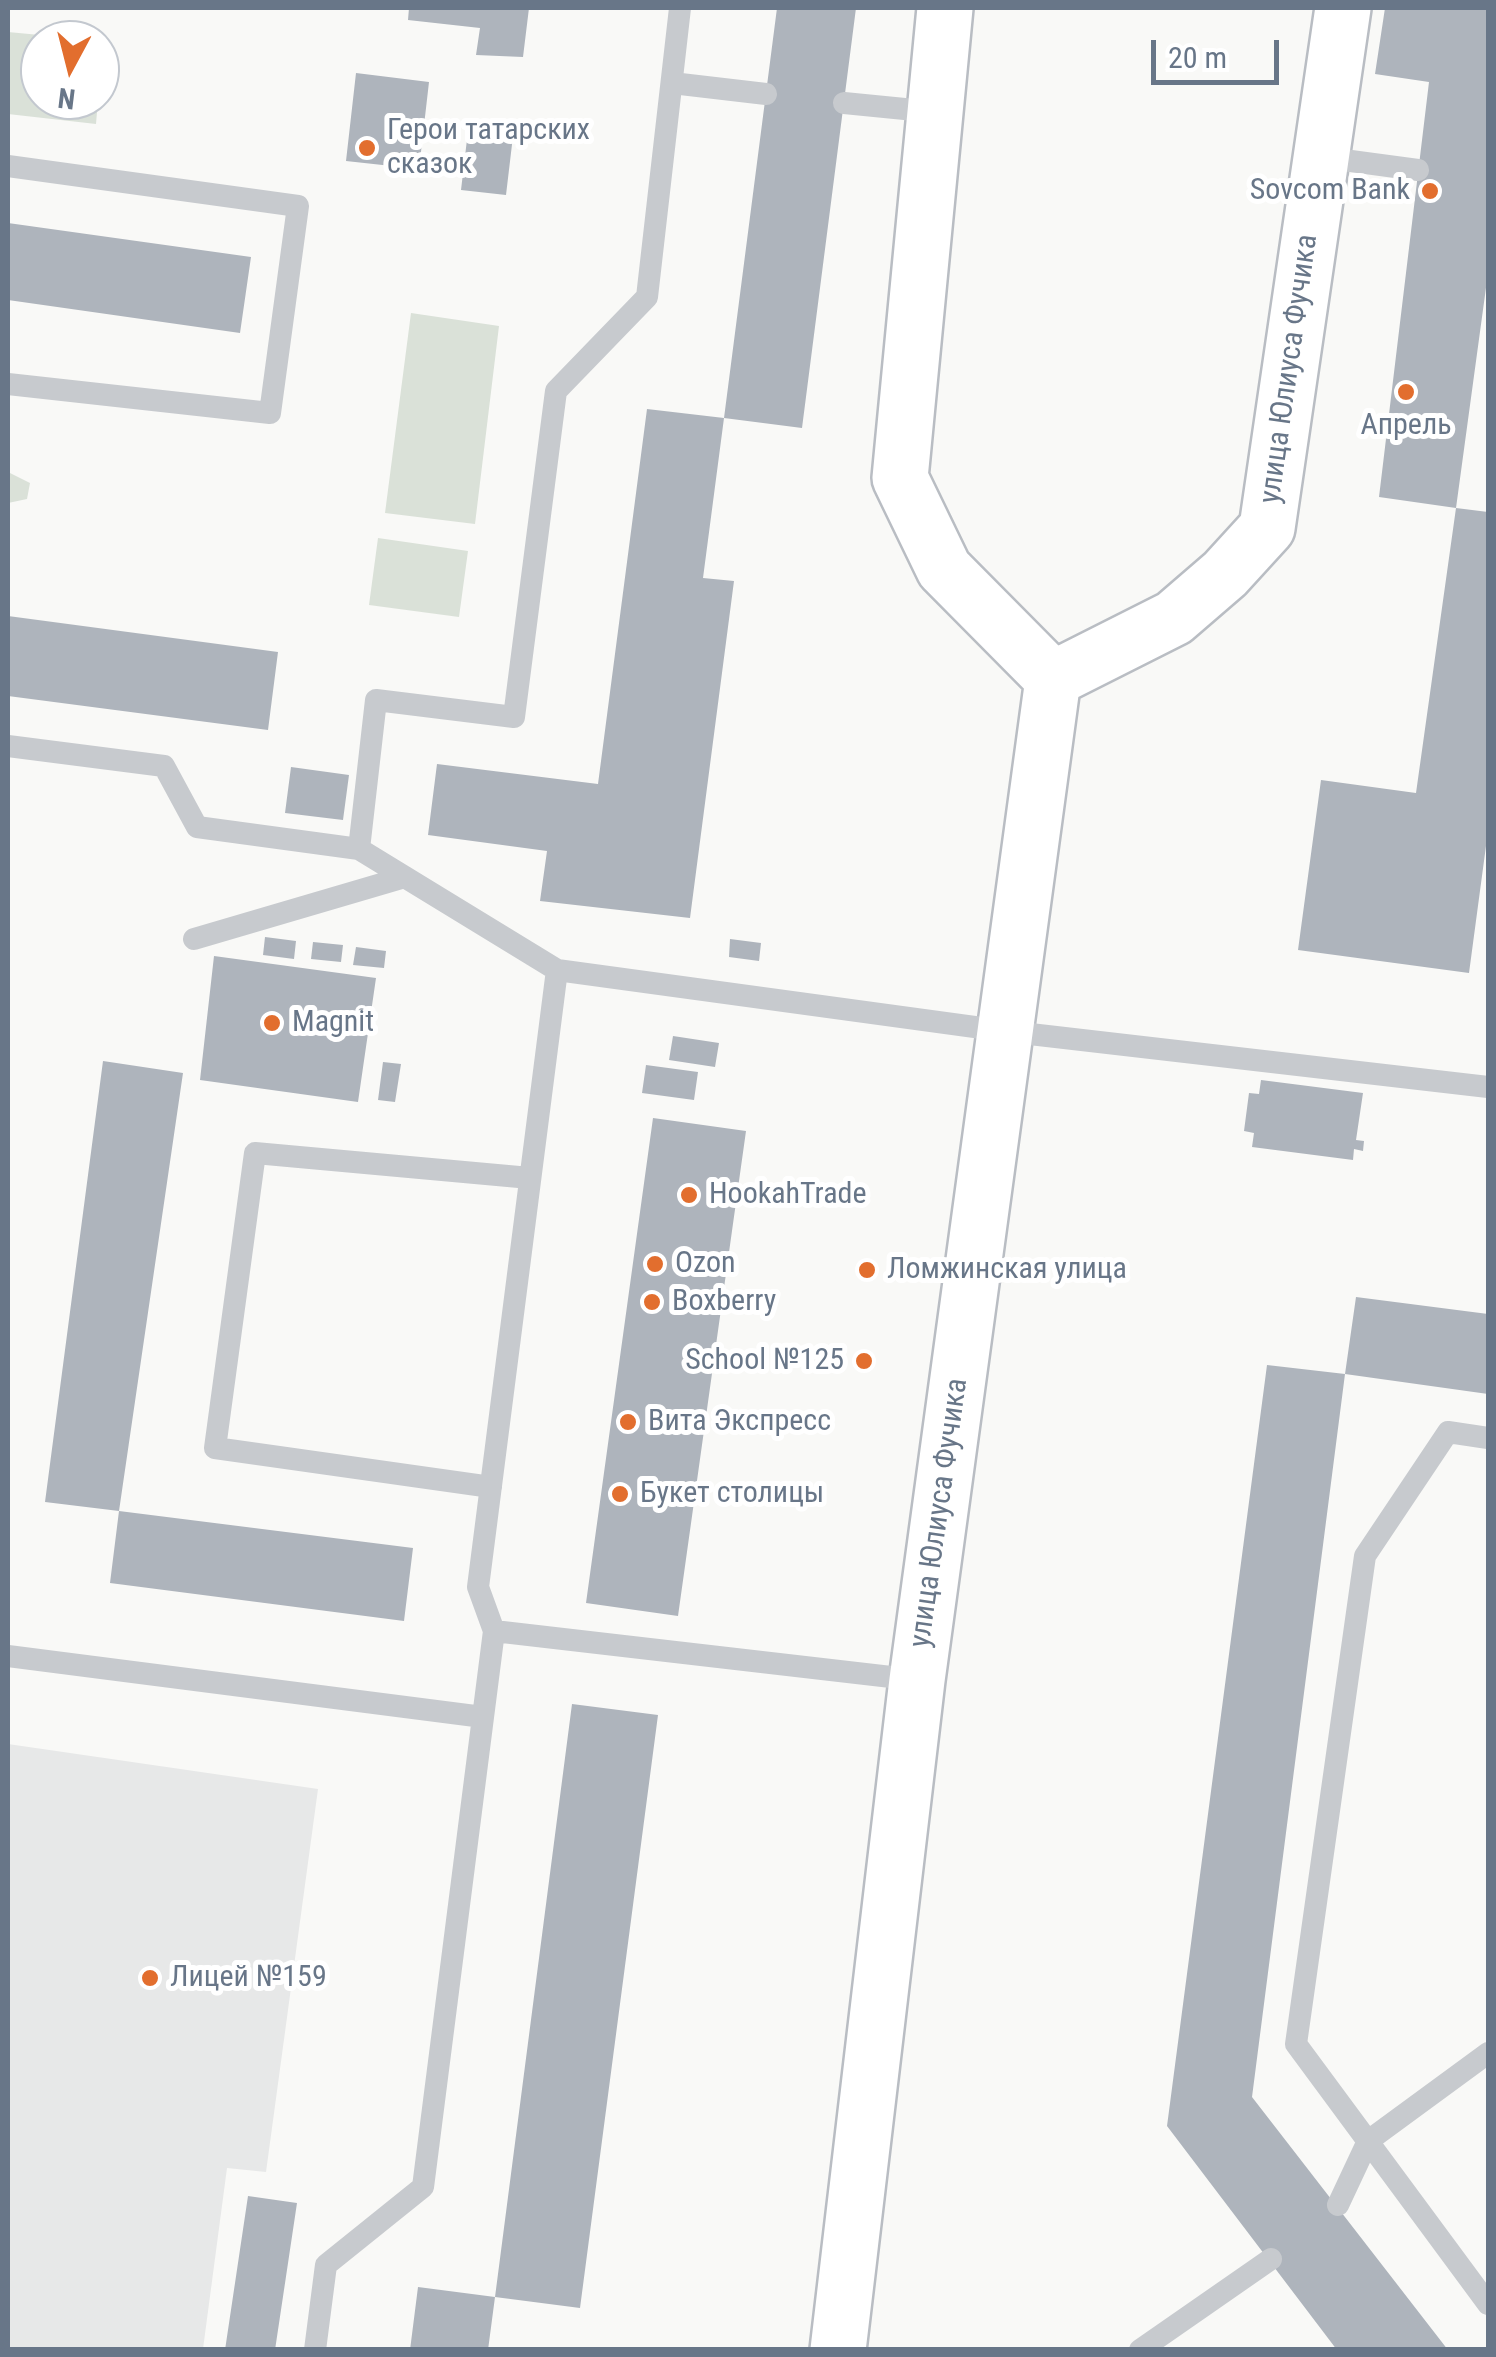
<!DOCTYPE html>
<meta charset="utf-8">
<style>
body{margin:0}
#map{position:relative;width:1496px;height:2357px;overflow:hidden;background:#f9f9f7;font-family:"Roboto Condensed",sans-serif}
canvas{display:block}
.frame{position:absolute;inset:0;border:10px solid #687688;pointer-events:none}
.north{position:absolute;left:20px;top:20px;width:100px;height:100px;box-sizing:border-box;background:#fff;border:2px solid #c3c8cf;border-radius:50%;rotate:187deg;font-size:28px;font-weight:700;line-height:40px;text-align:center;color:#687688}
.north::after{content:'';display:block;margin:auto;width:35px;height:45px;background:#e26e2e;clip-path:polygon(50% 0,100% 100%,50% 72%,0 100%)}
.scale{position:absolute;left:1151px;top:40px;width:128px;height:45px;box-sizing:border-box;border:5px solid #687688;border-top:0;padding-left:12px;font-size:30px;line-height:35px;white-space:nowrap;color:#687688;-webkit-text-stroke:8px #fff;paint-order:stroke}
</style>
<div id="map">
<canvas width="1496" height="2357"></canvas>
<div class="frame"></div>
<div class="north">N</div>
<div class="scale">20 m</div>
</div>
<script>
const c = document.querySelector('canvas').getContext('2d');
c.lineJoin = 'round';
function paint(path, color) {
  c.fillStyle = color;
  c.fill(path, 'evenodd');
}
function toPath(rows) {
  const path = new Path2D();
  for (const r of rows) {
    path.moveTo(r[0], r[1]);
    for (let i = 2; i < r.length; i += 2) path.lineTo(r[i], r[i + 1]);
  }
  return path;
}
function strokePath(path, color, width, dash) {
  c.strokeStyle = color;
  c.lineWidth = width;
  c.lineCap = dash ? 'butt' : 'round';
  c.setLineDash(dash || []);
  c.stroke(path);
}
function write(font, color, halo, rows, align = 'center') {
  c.font = font + ' "Roboto Condensed",sans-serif';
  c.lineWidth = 10;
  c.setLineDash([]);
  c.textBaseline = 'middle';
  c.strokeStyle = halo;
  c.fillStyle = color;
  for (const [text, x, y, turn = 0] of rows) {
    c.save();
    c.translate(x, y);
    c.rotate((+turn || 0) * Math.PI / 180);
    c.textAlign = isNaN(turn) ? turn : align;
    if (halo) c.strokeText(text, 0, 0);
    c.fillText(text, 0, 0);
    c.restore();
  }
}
const built = toPath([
 [8,1744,318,1789,266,2172,227,2168,203,2349,8,2349]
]);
const green = toPath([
 [8,32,93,40,40,40,40,100,98,100,96,124,8,114],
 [411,313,499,326,475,524,385,513],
 [8,472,30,483,27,499,8,503],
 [378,538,468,551,459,617,369,605]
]);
const building = toPath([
 [409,8,529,8,523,57,476,55,480,28,408,20],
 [777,8,856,8,802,428,724,418,703,578,734,581,690,918,540,901,547,851,428,835,437,764,598,784,647,409,724,418],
 [1385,8,1488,8,1488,273,1456,508,1379,497,1429,82,1375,74],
 [356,73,429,82,419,169,346,161],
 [468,131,513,136,506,195,461,190],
 [8,223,251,257,240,333,8,300],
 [1456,508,1488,512,1488,831,1469,973,1298,950,1321,780,1416,793],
 [8,616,278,652,268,730,8,696],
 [291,767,349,775,343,820,285,813],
 [265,937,296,941,294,959,263,955],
 [730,939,761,943,759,961,729,957],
 [313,942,343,945,341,962,311,959],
 [356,947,386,951,384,968,353,965],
 [214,956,376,978,358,1102,200,1080],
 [673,1036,719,1043,715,1067,669,1060],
 [103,1061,183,1073,119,1511,45,1502],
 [383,1062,401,1064,395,1102,378,1100],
 [646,1065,698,1072,694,1100,642,1093],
 [1261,1080,1363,1093,1356,1140,1364,1141,1363,1151,1354,1149,1353,1160,1252,1147,1254,1133,1244,1131,1249,1093,1259,1094],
 [653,1118,746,1131,678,1616,586,1603],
 [1356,1297,1488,1314,1488,1394,1345,1374],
 [1267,1365,1345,1374,1252,2097,1448,2350,1337,2350,1167,2126],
 [119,1511,413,1548,404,1621,110,1583],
 [572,1704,658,1715,580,2308,495,2297],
 [248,2196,297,2203,275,2350,225,2350],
 [418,2287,495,2297,488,2350,410,2350]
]);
const lane = toPath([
 [672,83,766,94],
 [844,103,935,112],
 [1321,157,1418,170],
 [8,166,298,206,270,413,8,384],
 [8,746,164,766,197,827,359,849],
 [194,939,405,877],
 [557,970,359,849,376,700,514,717,556,391,647,297,680,8],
 [1488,1438,1448,1432,1365,1556,1296,2044,1488,2304],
 [491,1487,215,1448,255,1153,530,1178],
 [494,1631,478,1587,557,970,1004,1031,1488,1087],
 [8,1656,483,1717],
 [1338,2205,1368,2141,1488,2053],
 [315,2350,326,2265,423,2187,494,1631,917,1680],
 [1140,2350,1271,2259]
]);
const secondary = toPath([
 [945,8,900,478,944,569,1053,679],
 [1053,679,1174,618,1225,574,1267,528,1343,8],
 [838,2350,917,1680,1053,679]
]);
const markers = [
 [367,148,10,"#e26e2e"],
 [1430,191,10,"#e26e2e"],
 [1406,392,10,"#e26e2e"],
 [272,1023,10,"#e26e2e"],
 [689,1195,10,"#e26e2e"],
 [655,1264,10,"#e26e2e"],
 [867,1270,10,"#e26e2e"],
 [652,1302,10,"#e26e2e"],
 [864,1361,10,"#e26e2e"],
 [628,1422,10,"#e26e2e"],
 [620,1494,10,"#e26e2e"],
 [150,1978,10,"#e26e2e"]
];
const poiNames = [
 ["Герои татарских",387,131],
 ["сказок",387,165],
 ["Sovcom Bank",1410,191,"right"],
 ["Апрель",1406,426,"center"],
 ["Magnit",292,1023],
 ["HookahTrade",709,1195],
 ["Ozon",675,1264],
 ["Ломжинская улица",887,1270],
 ["Boxberry",672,1302],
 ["School №125",844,1361,"right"],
 ["Вита Экспресс",648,1422],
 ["Букет столицы",640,1494],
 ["Лицей №159",170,1978]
];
const streetNames = [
 ["улица Юлиуса Фучика",1290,369,-82],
 ["улица Юлиуса Фучика",940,1513,-82]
];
paint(built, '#e7e8e8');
paint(green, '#dae1d8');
paint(building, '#aeb4bc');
strokePath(secondary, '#b9bdc3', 60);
strokePath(lane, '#c7cace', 22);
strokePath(secondary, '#fff', 55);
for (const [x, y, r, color] of markers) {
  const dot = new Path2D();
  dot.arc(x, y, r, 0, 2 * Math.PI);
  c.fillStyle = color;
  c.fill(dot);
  strokePath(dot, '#fff', 4);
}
write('30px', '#687688', '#fff', poiNames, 'left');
write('30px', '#687688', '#fff', streetNames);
</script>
